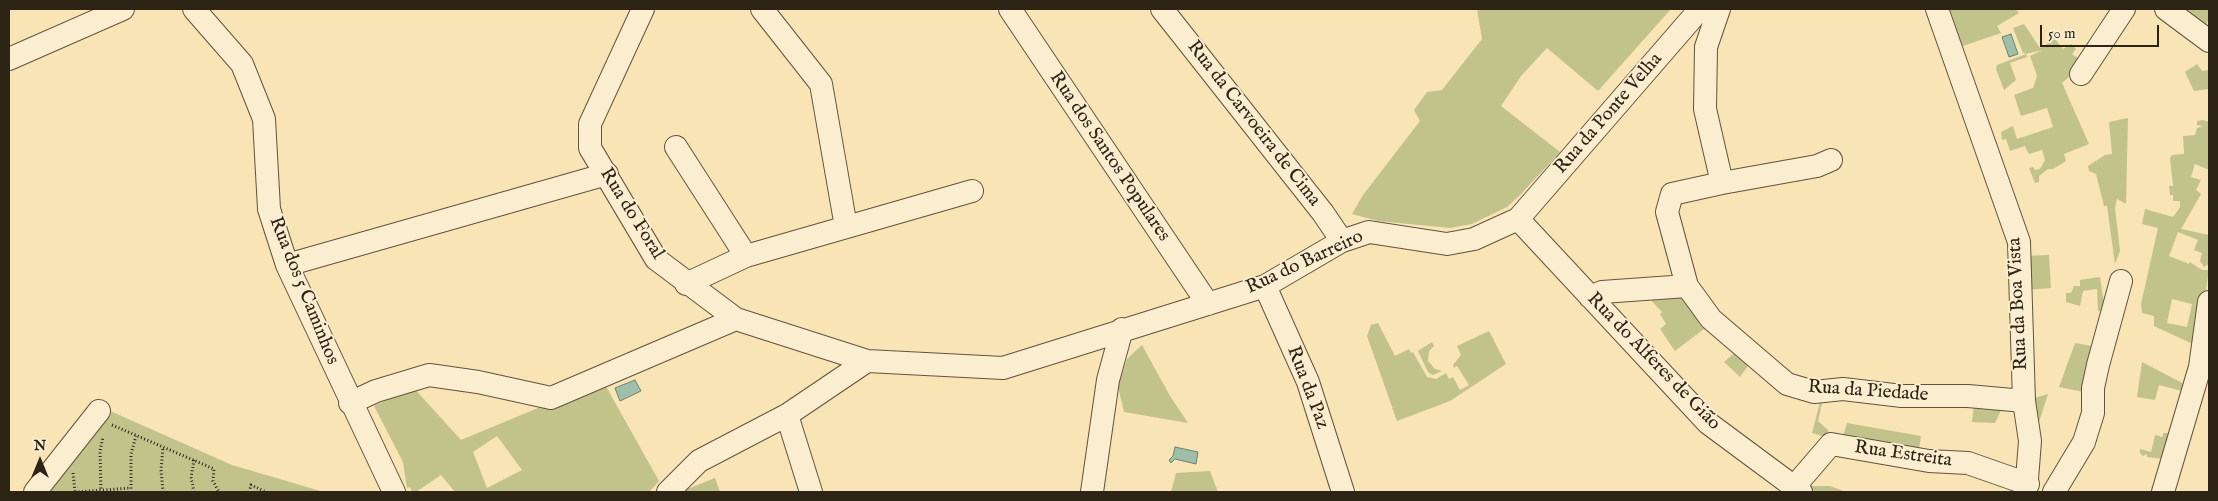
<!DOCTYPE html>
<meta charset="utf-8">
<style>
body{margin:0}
#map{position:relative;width:2218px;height:501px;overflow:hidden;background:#f9e4b5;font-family:"IM FELL English",serif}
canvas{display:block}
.frame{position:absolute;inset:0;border:10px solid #2e2416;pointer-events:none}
.north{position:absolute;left:15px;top:436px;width:50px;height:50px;-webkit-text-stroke:4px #fbedcf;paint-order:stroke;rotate:0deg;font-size:14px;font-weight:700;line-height:20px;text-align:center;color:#2e2416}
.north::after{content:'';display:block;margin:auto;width:18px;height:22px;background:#2e2416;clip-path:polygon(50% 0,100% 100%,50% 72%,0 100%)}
.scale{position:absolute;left:2040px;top:25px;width:119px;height:22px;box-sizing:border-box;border:2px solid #2e2416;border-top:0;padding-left:6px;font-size:15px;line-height:18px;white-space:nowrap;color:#2e2416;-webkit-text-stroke:4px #fbedcf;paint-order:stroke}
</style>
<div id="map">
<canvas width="2218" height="501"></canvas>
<div class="frame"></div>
<div class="north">N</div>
<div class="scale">50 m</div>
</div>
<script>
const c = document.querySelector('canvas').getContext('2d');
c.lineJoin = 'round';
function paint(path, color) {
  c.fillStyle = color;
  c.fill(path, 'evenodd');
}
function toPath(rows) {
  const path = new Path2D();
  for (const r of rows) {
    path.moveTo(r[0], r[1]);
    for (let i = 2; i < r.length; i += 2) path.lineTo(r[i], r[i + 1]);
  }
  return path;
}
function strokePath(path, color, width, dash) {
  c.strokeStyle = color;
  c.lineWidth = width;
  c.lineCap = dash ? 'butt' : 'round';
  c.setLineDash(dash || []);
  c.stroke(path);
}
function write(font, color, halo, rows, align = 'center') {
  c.font = font + ' "IM FELL English",serif';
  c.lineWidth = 4;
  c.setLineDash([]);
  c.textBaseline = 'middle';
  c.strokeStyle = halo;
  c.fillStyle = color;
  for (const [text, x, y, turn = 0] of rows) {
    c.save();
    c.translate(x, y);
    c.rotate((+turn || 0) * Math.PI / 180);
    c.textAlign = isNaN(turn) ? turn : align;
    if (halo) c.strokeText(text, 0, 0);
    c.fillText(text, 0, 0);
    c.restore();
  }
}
const green = toPath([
 [1477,9,1671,9,1598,91,1547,48,1521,76,1501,106,1560,152,1521,194,1507,207,1472,224,1450,228,1378,221,1352,214,1363,195,1420,121,1414,110,1427,92,1442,90,1482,39],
 [1943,9,2016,9,2019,13,1997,26,2001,33,1957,48],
 [2172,9,2209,9,2209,19,2202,32],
 [2024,24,2040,48,2055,39,2063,49,2071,44,2076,49,2072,54,2078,58,2081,55,2072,79,2070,76,2062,83,2089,144,2064,154,2066,161,2053,169,2048,169,2039,176,2039,182,2035,183,2029,168,2033,167,2035,170,2040,169,2045,160,2042,150,2029,154,2025,146,2010,151,2006,139,2002,140,2001,132,2013,126,2017,139,2053,127,2047,108,2021,116,2014,95,2033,88,2037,76,2030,56,2042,50,2026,54,2027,57,2010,63,2016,80,2004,90,1996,69,1997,65,2026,54,2023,53,2013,28],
 [2197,64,2202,71,2208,70,2209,89,2194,91,2185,72],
 [2128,118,2126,204,2117,199,2115,208,2120,251,2115,264,2107,206,2104,206,2096,174,2089,171,2088,166,2105,155,2112,154,2109,122],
 [2203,120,2209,122,2209,170,2195,164,2191,177,2201,180,2196,190,2201,194,2181,229,2209,235,2209,264,2204,267,2200,261,2202,253,2194,250,2198,240,2178,232,2169,256,2189,264,2190,262,2202,270,2209,270,2197,346,2154,326,2154,316,2142,313,2141,304,2158,228,2142,224,2145,209,2173,217,2180,207,2180,201,2173,201,2173,195,2170,195,2169,186,2173,186,2170,158,2172,155,2184,154,2183,136,2195,135,2197,128,2203,126,2197,125,2197,121],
 [2172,299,2192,304,2187,327,2167,323],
 [2049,255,2051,288,2025,290,2024,256],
 [2100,277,2105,310,2098,311,2097,289,2083,291,2080,306,2066,302,2066,293,2071,293,2074,286,2080,286,2080,280],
 [1684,294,1709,325,1675,351,1660,329,1666,324,1660,314,1662,312,1651,300,1651,298],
 [1378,323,1395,356,1409,349,1411,353,1413,352,1427,377,1436,379,1446,373,1449,379,1453,377,1460,390,1469,385,1457,366,1454,368,1453,365,1461,355,1457,346,1489,331,1506,364,1450,401,1397,421,1367,336,1371,325],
 [1432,342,1434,346,1429,351,1428,361,1435,369,1442,371,1433,375,1428,372,1418,351],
 [2075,343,2092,346,2088,393,2059,387],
 [1142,345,1170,396,1188,423,1124,412,1118,386,1127,359],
 [1739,349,1750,363,1740,377,1724,362],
 [2142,362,2188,386,2186,392,2159,385,2155,400,2137,397],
 [603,381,659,481,649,492,455,492,441,475,416,492,412,492,410,487,407,488,403,462,374,406,413,387,461,440],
 [497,436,522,470,487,488,473,452],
 [2048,394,2038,425,2028,400],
 [1820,402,1822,403,1818,421,1828,430,1829,438,1812,433],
 [1974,405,2002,408,1995,423,1972,422],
 [108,410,232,465,324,492,43,492],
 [1847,423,1921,436,1919,449,1841,442],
 [2163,433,2174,433,2163,459,2147,457,2147,454,2143,456,2140,453,2140,449,2151,452,2155,435,2163,437],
 [1210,471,1218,492,1171,492,1176,473],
 [715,478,720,492,680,492],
 [1805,486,1830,486,1846,492,1811,492]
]);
const water = toPath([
 [2011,34,2018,54,2009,57,2002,37,2011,34],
 [635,380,641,391,620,401,615,388,635,380],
 [1175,447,1198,452,1196,464,1175,459,1171,463,1169,460,1173,456,1175,447]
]);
const path = toPath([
 [112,425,214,469,213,481,219,492],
 [194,460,191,477,194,492],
 [73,473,75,492],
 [75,492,130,488],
 [101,492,100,451,103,437],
 [131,492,131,454,136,436],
 [163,492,161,470,163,447],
 [249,492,251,485,266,492]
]);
const minor = toPath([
 [194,9,242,64,264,119,269,209,287,265,394,492],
 [643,9,590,124,590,148,656,259,736,319,867,361,1003,368,1265,286,1342,241,1369,232,1447,244,1474,239,1518,219,1700,9],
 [762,9,821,84,846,227],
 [1010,9,1208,304],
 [1162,9,1323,213,1342,241],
 [1719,9,1706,47,1705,109,1722,183,1672,194,1667,212,1687,286,1711,319,1787,384,1814,392,1843,389,1902,396,1968,396,2024,401],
 [1937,9,2019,242,2024,401,2030,441,2026,492],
 [2166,9,2209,41],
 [9,59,123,9],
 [2081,74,2124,9],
 [676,147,746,256],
 [1722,183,1817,166,1831,160],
 [1518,219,1708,423,1801,492],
 [287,265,607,174],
 [686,284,746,256,972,191],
 [1265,286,1308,382,1343,492],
 [1590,297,1602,292,1687,286],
 [350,403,376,391,429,375,478,382,551,398,736,319],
 [787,415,811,492],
 [1794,487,1831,444,1929,461,1968,463,2028,484],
 [35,492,99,411],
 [668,492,699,461,787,415,867,361],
 [1092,492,1108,380,1122,329],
 [2054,492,2084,442,2093,413,2093,388,2098,365,2121,281],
 [2163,492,2200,367,2209,302]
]);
const streetNames = [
 ["Rua da Ponte Velha",1609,114,-49],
 ["Rua da Carvoeira de Cima",1253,124,52],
 ["Rua dos Santos Populares",1109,157,56],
 ["Rua do Foral",631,214,58],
 ["Rua do Barreiro",1305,263,-25],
 ["Rua dos 5 Caminhos",303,291,68],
 ["Rua da Boa Vista",2019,304,-93],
 ["Rua do Alferes de Gião",1653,362,46],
 ["Rua da Paz",1307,388,69],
 ["Rua da Piedade",1868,392,4],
 ["Rua Estreita",1903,455,8]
];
paint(green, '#c1c38b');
paint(water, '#9ebfaa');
strokePath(water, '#71816f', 1);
strokePath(minor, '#61543e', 24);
strokePath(path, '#2e2416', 3, [1, 2.5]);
strokePath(minor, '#fbedcf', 22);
write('19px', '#2e2416', '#fbedcf', streetNames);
</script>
